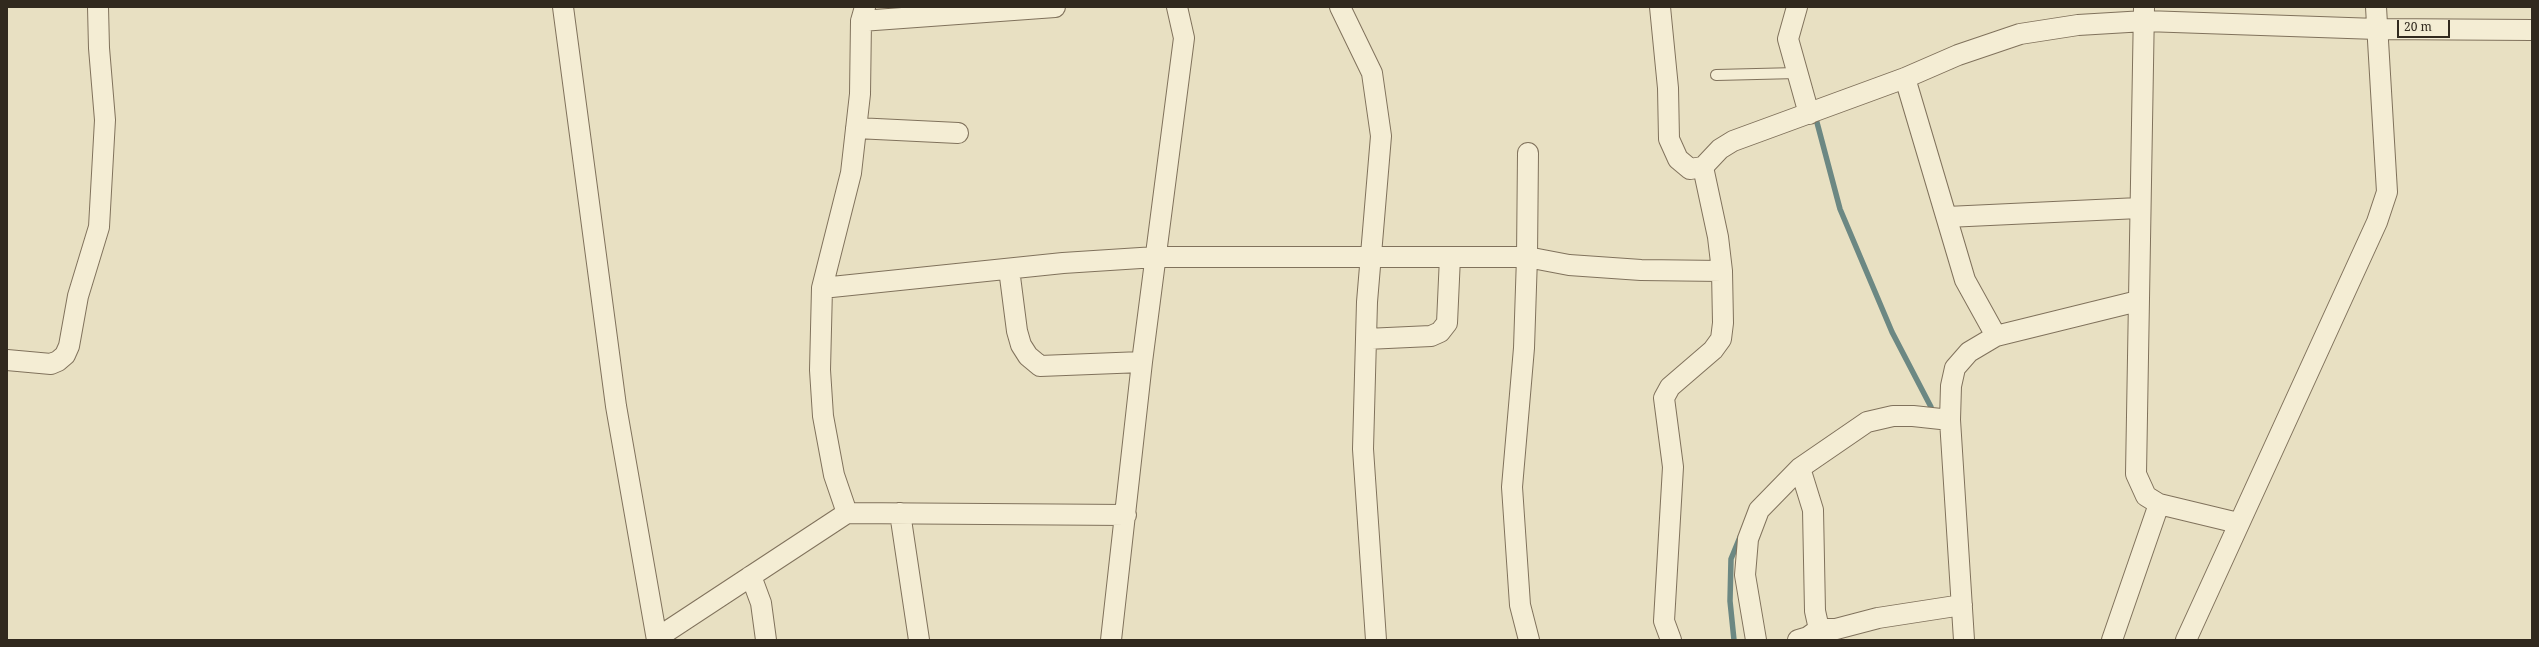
<!DOCTYPE html>
<style>
body{margin:0}
#map{position:relative;width:2539px;height:647px;overflow:hidden;background:#e8e0c2;font-family:"Noto Serif",serif}
canvas{display:block}
.frame{position:absolute;inset:0;border:8px solid #31291e;pointer-events:none}
.scale{position:absolute;left:2397px;top:20px;width:53px;height:18px;box-sizing:border-box;border:2px solid #31291e;border-top:0;padding-left:5px;font-size:12px;line-height:14px;white-space:nowrap;color:#31291e;-webkit-text-stroke:3px #f0ead1;paint-order:stroke}
</style>
<div id="map">
<canvas width="2539" height="647"></canvas>
<div class="frame"></div>
<div class="scale">20 m</div>
</div>
<script>
const c = document.querySelector('canvas').getContext('2d');
c.lineJoin = 'round';
function toPath(rows) {
  const path = new Path2D();
  for (const r of rows) {
    path.moveTo(r[0], r[1]);
    for (let i = 2; i < r.length; i += 2) path.lineTo(r[i], r[i + 1]);
  }
  return path;
}
function strokePath(path, color, width, dash) {
  c.strokeStyle = color;
  c.lineWidth = width;
  c.lineCap = dash ? 'butt' : 'round';
  c.setLineDash(dash || []);
  c.stroke(path);
}
const stream = toPath([
 [1815,115,1840,209,1892,332,1931,407,1932,415],
 [1734,640,1730,601,1731,559,1740,537]
]);
const lane = toPath([
 [1716,75,1797,73]
]);
const street = toPath([
 [563,7,616,406,657,640],
 [1340,7,1372,73,1381,136,1367,302,1363,449,1376,640],
 [1660,7,1668,88,1669,139,1678,159,1690,169,1703,167],
 [1797,7,1788,39,1809,114],
 [2144,7,2136,474,2146,496,2159,504,2238,523],
 [861,21,1055,7],
 [1905,78,1965,280,1996,336],
 [856,128,958,133],
 [1528,153,1527,257,1569,265,1641,270,1722,271],
 [1947,217,2139,208],
 [1009,269,1017,331,1021,345,1028,356,1040,366,1142,362],
 [822,288,1063,263,1156,257,1527,257,1524,348,1512,487,1520,605,1529,640],
 [1366,339,1431,336,1440,332,1447,323,1450,257],
 [7,360,51,364,58,361,65,355,69,346,78,296,99,227,105,120,99,48,98,7],
 [847,513,1126,515],
 [900,513,919,640],
 [751,576,761,603,766,640],
 [1819,629,1836,629,1878,618,1962,605],
 [657,638,847,513,834,475,823,416,820,370,822,288,851,173,860,94,861,21,865,7],
 [1111,640,1142,362,1184,38,1177,7],
 [1671,640,1664,621,1673,467,1664,398,1670,387,1713,350,1721,339,1723,323,1722,271,1718,237,1703,167,1720,149,1733,141,1905,78,1958,55,2020,34,2078,25,2145,21,2377,29,2532,30],
 [1756,640,1745,575,1748,539,1759,510,1800,468,1867,422,1893,416,1913,416,1950,420],
 [1798,640,1808,637,1819,629,1815,611,1813,510,1800,468],
 [1964,640,1950,420,1951,386,1955,368,1969,352,1996,336,2138,301],
 [2112,640,2159,504],
 [2186,640,2377,222,2387,192,2376,7]
]);
strokePath(stream, '#6c8883', 5.5);
strokePath(lane, '#80725c', 12);
strokePath(street, '#80725c', 22);
strokePath(lane, '#f4edd4', 10);
strokePath(street, '#f4edd4', 20);
</script>
